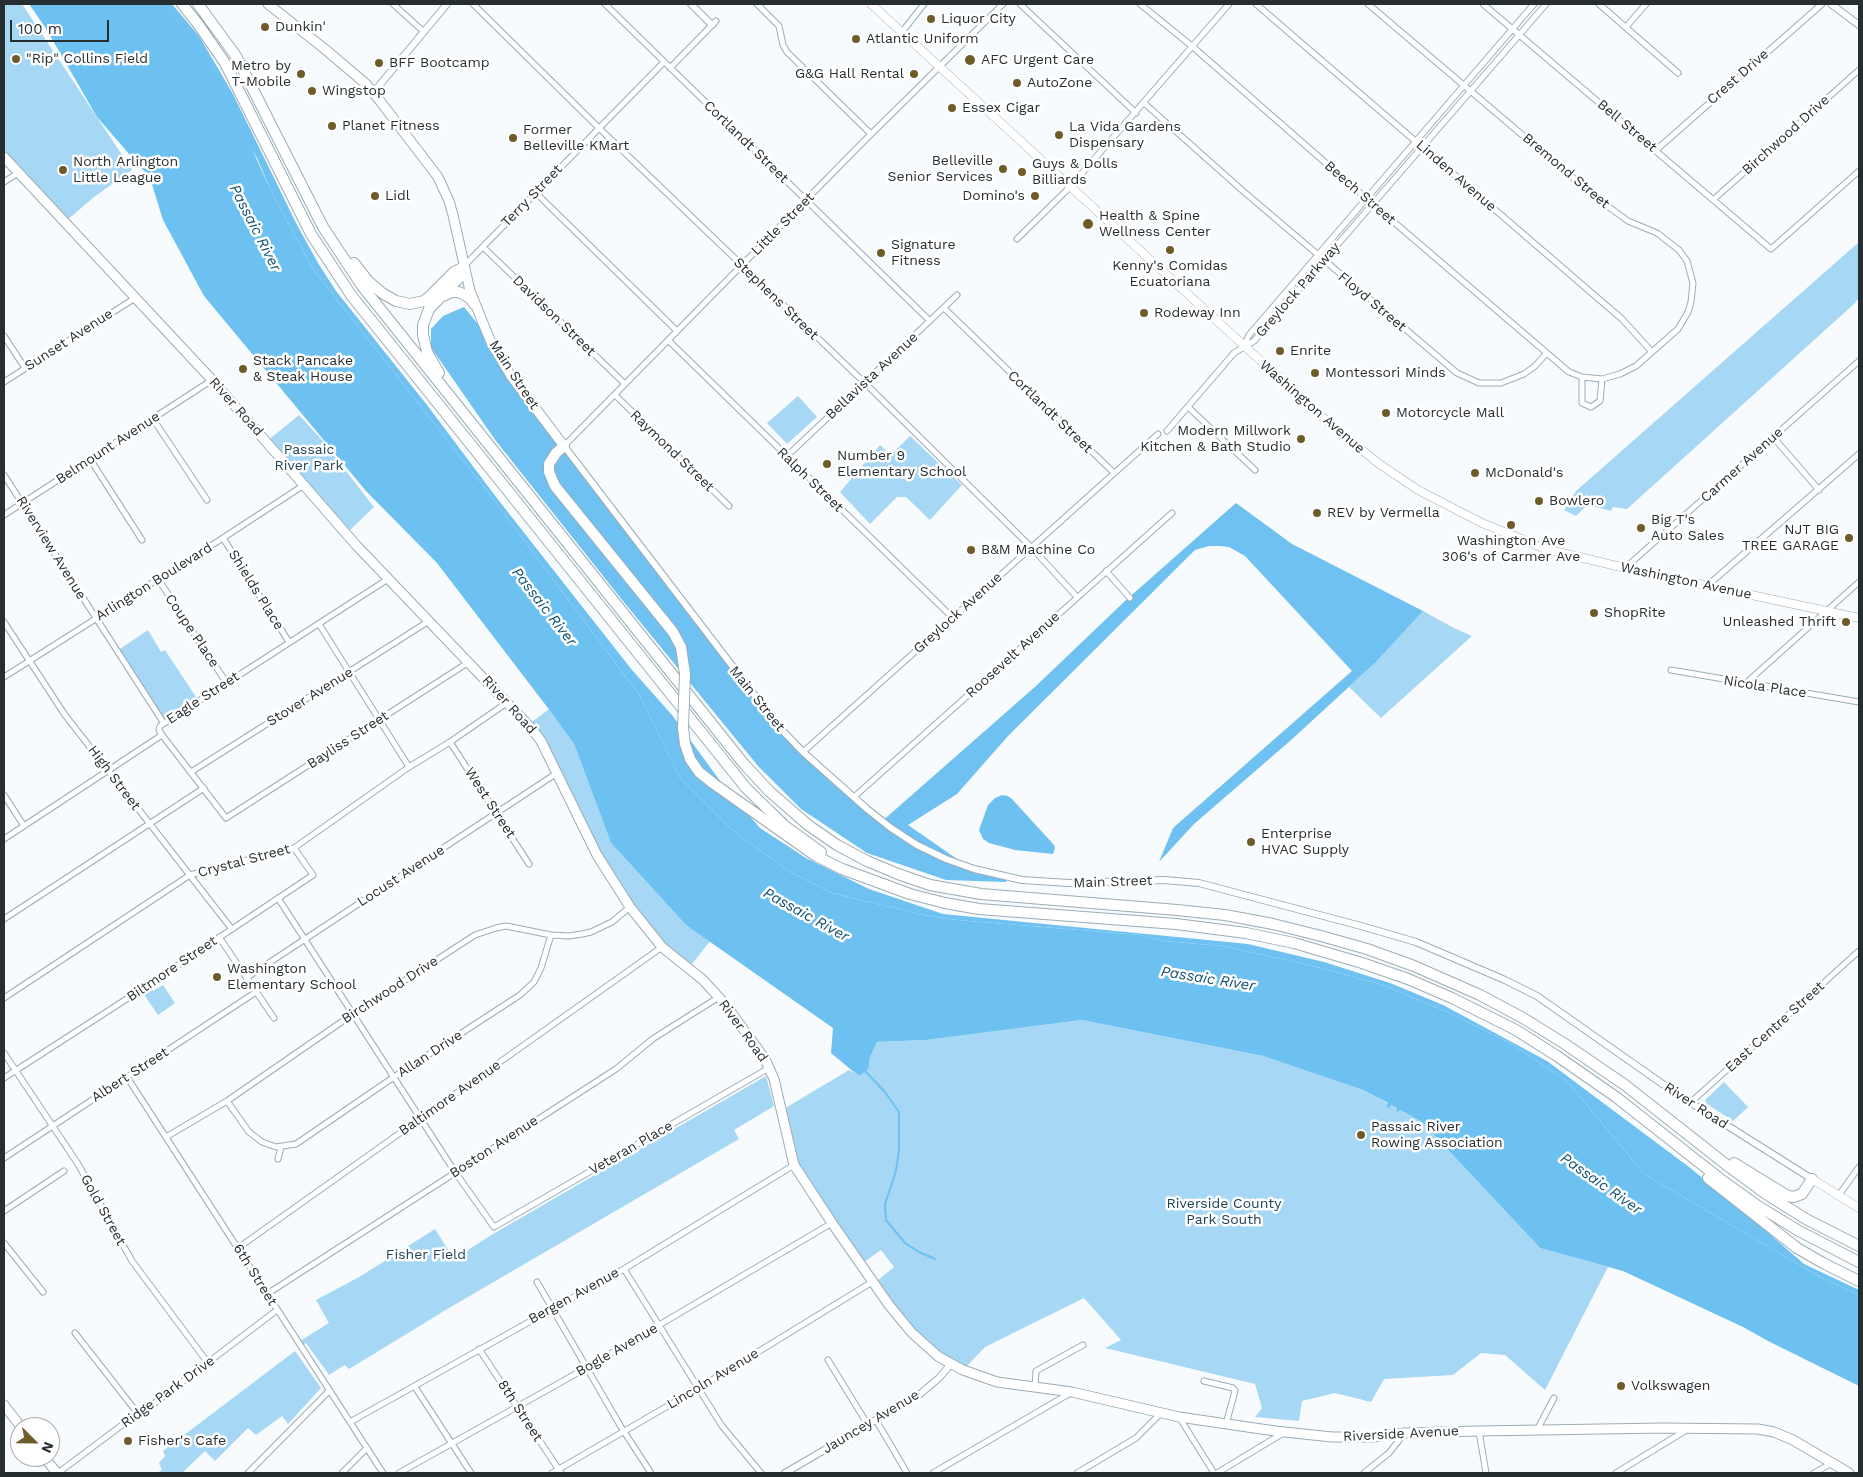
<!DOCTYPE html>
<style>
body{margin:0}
#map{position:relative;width:1863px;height:1477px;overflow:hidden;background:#f8fbfd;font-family:"Work Sans",sans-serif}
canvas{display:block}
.frame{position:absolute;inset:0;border:5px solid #272e32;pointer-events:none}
.north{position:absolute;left:10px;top:1417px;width:50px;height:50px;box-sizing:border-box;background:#fff;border:1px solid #a9abad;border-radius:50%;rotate:113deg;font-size:14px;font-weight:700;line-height:20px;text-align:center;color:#272e32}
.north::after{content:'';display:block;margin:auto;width:18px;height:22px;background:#6f5a29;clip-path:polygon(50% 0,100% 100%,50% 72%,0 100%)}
.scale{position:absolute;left:10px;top:20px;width:99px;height:22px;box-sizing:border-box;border:2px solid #272e32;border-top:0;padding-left:6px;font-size:15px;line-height:18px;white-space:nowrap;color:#272e32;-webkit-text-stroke:4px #fff;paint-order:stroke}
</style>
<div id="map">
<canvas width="1863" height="1477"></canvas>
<div class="frame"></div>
<div class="north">N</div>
<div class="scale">100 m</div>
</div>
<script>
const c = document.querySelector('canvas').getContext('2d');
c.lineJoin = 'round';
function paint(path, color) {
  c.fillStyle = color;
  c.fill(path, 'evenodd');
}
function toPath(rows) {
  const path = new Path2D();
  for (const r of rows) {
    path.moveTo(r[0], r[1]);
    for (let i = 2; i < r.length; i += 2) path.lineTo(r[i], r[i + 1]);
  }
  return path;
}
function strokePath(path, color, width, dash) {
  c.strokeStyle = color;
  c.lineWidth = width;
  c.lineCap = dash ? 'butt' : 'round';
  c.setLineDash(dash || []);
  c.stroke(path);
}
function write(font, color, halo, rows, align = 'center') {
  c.font = font + ' "Work Sans",sans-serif';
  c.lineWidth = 5;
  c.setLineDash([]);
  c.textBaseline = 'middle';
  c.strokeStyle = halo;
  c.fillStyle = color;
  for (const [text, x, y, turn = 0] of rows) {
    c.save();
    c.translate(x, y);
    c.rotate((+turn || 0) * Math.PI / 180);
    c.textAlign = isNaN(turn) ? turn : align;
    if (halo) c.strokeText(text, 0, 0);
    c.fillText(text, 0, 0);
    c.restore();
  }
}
const green = toPath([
 [4,4,22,4,132,170,94,197,65,222,4,157],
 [1859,242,1859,298,1854,304,1627,509,1613,507,1611,511,1587,505,1576,516,1564,510,1576,491],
 [798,396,817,417,787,444,767,423],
 [299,415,322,440,374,507,346,534,266,442],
 [910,436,962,485,930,520,906,497,897,497,870,524,840,492,880,445,891,455],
 [1423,611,1452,627,1472,636,1381,718,1349,687,1376,662],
 [148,630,161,652,165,650,198,700,163,722,117,651],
 [549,709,574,744,611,843,686,925,710,941,689,968,673,955,630,907,528,725],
 [163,985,175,1003,158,1015,143,993,151,988,153,991],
 [1082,1020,1263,1056,1363,1090,1422,1122,1540,1248,1608,1267,1545,1390,1505,1355,1481,1353,1453,1375,1384,1379,1371,1402,1335,1393,1302,1401,1299,1421,1255,1417,1262,1408,1255,1384,1105,1348,1121,1340,1084,1298,985,1347,963,1370,939,1357,872,1282,877,1281,894,1267,881,1250,860,1265,794,1165,783,1116,787,1107,849,1070,860,1076,869,1068,870,1057,877,1042,926,1040],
 [766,1076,774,1106,734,1130,739,1139,449,1308,349,1369,345,1365,329,1375,306,1343,300,1347,297,1343,329,1323,316,1300,361,1276,435,1229,454,1259,493,1234],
 [1724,1082,1748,1107,1733,1121,1707,1104,1705,1100],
 [295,1351,321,1388,288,1424,282,1416,256,1435,248,1428,215,1461,205,1451,182,1473,157,1473,162,1470,159,1463,165,1456,163,1451]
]);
const forest = toPath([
 [162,4,172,4,199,36,233,94,297,225,318,263,336,291,427,405,496,497,632,670,672,715,723,785,760,828,806,858,869,889,943,914,1248,944,1324,962,1390,983,1443,1005,1547,1061,1689,1167,1749,1216,1804,1264,1859,1290,1859,1295,1820,1277,1644,1174,1567,1081,1510,1043,1447,1012,1380,984,1309,965,1222,946,1164,941,1141,935,957,920,923,915,832,893,790,872,731,829,680,778,640,696,487,491,313,269,272,193,257,158],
 [464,307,481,328,626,531,774,727,880,823,1036,686,1125,601,1236,503,1292,544,1423,611,1376,662,1290,741,1194,824,1159,862,1173,828,1352,671,1245,556,1229,547,1220,546,1209,546,1195,550,1008,736,957,794,908,825,957,859,1007,879,1006,882,946,880,867,853,801,809,758,766,623,601,496,441,430,346,431,346,431,329,443,316]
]);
const water = toPath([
 [29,4,162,4,194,39,213,69,231,103,272,193,313,269,487,491,640,696,680,778,731,829,790,872,832,893,923,915,957,920,1141,935,1164,941,1222,946,1309,965,1380,984,1447,1012,1510,1043,1567,1081,1644,1174,1820,1277,1859,1295,1859,1386,1770,1342,1743,1327,1623,1271,1540,1248,1422,1122,1400,1110,1398,1112,1396,1110,1397,1108,1391,1105,1389,1108,1386,1106,1388,1103,1363,1090,1263,1056,1082,1020,926,1040,877,1042,870,1057,869,1068,860,1076,855,1073,831,1053,833,1028,686,925,611,843,574,744,551,712,437,563,366,491,204,296,163,220,150,178,97,117,45,27],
 [1002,795,1008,796,1012,799,1054,845,1055,848,1053,854,1015,850,989,843,983,839,979,830,988,805,995,798]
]);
const stream = toPath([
 [865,1071,885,1092,899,1112,899,1150,896,1171,885,1204,886,1220,905,1243,919,1252,935,1259]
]);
const minor = toPath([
 [393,4,424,32],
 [473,4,599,128,870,388,1032,548,1077,597],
 [605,4,930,321],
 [757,4,779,26,783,45,787,52,871,134],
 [1020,4,1136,113],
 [1140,4,1193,47,1367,199,1569,372,1582,377,1602,379,1620,374,1636,366,1678,329,1688,312,1691,302,1693,283,1687,261,1679,250,1657,233,1628,221,1599,200,1368,4],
 [1256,4,1622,319,1652,352],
 [1483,4,1771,249,1859,171],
 [1599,4,1678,73],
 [1626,27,1646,4],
 [902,32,924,4],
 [670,68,716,21],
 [1144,103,1243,191,1457,373,1479,383,1501,383,1524,374,1535,366,1547,353],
 [1655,151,1822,4],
 [4,182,18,173],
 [536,193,677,331],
 [1713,200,1859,70],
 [1017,239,1070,187,1229,4],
 [483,247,625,384],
 [464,266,664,62],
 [944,308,1114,473],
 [4,336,25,368],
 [668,340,953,618],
 [1244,346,1249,335,1534,4],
 [1582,377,1582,403,1591,407,1600,401,1602,379],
 [4,382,135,298],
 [615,395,729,506],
 [1188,407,1255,470],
 [153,419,207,500],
 [1167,431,1234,353,1254,341,1546,4],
 [1773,437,1819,490],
 [564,446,863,142,1003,4],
 [786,457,957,295],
 [90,459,142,540],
 [4,475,163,722],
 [4,515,212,380],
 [223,538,289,642],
 [1625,568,1859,361],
 [1106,571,1130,598],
 [158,579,226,682],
 [388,579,160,726,159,730,162,735,226,818,469,662],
 [1708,585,1859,454],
 [4,622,65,715,231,928],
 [319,624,409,767],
 [1671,670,1859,702],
 [4,677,223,538,304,485],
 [1746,683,1859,582],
 [450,742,529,864],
 [803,752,1158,434],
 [191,772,429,621],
 [4,795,24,826],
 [854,797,1172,513],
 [4,839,162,735],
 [278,898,455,1172,494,1227,769,1068],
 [4,919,204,788],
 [219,937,274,1018],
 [246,978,557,773],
 [4,998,190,875,294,848,409,767,450,742,508,702],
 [4,1053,78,1164,132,1261,208,1363],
 [127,1077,383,1473],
 [4,1078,139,991,313,875,294,848],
 [227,1101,249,1132,262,1142,276,1147,296,1144,394,1077,520,995,534,982,541,968,551,935],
 [1690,1103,1859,951],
 [166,1137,227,1101,353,1014,475,935,496,928,506,926,551,935,569,936,582,934,591,932,612,922,630,907],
 [4,1158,256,992],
 [278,1159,281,1147],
 [1839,1195,1859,1167],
 [4,1211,64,1171],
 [4,1243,43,1292],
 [238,1248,662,947],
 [624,1269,722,1426,761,1473],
 [537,1282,621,1427,651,1473],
 [267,1294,616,1069,654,1038,719,997],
 [75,1333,139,1415],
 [479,1349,561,1473],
 [828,1360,868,1425],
 [1204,1381,1233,1388,1235,1391,1226,1424],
 [415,1387,471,1473],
 [1035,1387,1036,1371,1083,1345],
 [1179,1417,1214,1473],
 [876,1420,907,1473],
 [350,1422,624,1269,794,1165],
 [1537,1430,1554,1398],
 [1479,1431,1486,1473],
 [58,1473,122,1425,139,1415,277,1310],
 [248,1473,329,1391],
 [342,1473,366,1449],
 [399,1473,588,1367,832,1223],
 [552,1473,704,1385,872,1282],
 [933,1473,1072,1392],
 [1077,1473,1136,1438,1161,1413],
 [1217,1473,1285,1432],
 [1364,1473,1389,1453,1404,1434],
 [1616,1473,1688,1429],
 [1814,1473,1832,1463]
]);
const tertiary = toPath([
 [691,4,712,25],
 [1831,4,1859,25],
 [373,93,447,4],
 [564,446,779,727,803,752,867,809,891,828,917,845,946,859,974,869,1022,880,1069,883,1164,880,1199,883,1361,926,1416,942,1505,980,1537,996,1674,1092,1812,1179],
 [785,1473,920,1394,939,1378,951,1364]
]);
const secondary = toPath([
 [871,4,1322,417,1378,463,1418,490,1482,523,1546,549,1625,568,1859,618],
 [1812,1179,1859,1208]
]);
const primary = toPath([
 [268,4,326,50,366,84,380,101,438,177,449,201,453,215,470,291,490,340,511,376,564,446],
 [4,157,214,382,356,545,532,729,541,741,597,855,630,907,662,947,703,980,725,1004,765,1059,774,1079,794,1165,832,1223,889,1305,912,1333,939,1357,963,1370,997,1382,1072,1392,1179,1417,1275,1431,1332,1437,1372,1437,1404,1433,1479,1431,1663,1428,1758,1429,1774,1432,1793,1440,1849,1473],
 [4,1405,21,1427],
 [44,1457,57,1473]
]);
const motorway = toPath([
 [182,4,198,24,225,63,311,234,351,295,746,788,785,826,821,852],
 [198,4,236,56,323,227,362,286,744,764,769,791,808,825,837,845,867,861,898,874,930,885,981,894,1177,910,1225,915,1273,924,1321,936,1367,949,1414,966,1480,995,1523,1018,1565,1044,1625,1085,1728,1166,1766,1194,1806,1219,1859,1246],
 [354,263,368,281,382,293,396,301,410,304,424,301,429,297,454,272,464,267],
 [443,296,452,292,459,292,470,298,474,304],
 [439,373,427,352,423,335,423,325,429,309,459,278,464,267],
 [564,446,556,453,549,464,549,472,555,486,673,632,681,647,685,674],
 [683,728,685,744,690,759,699,772,714,784,816,856,842,869,910,894,945,903,979,909,1176,924,1246,933,1294,943,1362,963,1408,979,1452,998,1516,1030,1557,1056,1616,1097,1719,1178,1758,1206,1799,1231,1859,1262],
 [1734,1163,1788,1196,1793,1197,1802,1194,1812,1179],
 [1708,1178,1797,1248,1823,1263,1859,1281]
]);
const motorwayBridge = toPath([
 [683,728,685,674]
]);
const markers = [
 [931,19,5,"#6f5a29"],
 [265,27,5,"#6f5a29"],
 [856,39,5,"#6f5a29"],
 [16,59,5,"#6f5a29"],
 [970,60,6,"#6f5a29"],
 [379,63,5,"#6f5a29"],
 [301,74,5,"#6f5a29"],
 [914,74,5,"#6f5a29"],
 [1017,83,5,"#6f5a29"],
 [312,91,5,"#6f5a29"],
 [952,108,5,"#6f5a29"],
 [332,126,5,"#6f5a29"],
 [1059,135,5,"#6f5a29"],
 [513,138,5,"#6f5a29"],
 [1003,169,5,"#6f5a29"],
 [63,170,5,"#6f5a29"],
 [1022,172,5,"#6f5a29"],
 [375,196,5,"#6f5a29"],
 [1035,196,5,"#6f5a29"],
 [1088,224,6,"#6f5a29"],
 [1170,250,5,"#6f5a29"],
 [881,253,5,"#6f5a29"],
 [1144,313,5,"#6f5a29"],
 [1280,351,5,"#6f5a29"],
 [243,369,5,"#6f5a29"],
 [1315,373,5,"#6f5a29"],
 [1386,413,5,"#6f5a29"],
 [1301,439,5,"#6f5a29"],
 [827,464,5,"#6f5a29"],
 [1475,473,5,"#6f5a29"],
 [1539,501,5,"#6f5a29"],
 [1317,513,5,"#6f5a29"],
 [1511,525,5,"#6f5a29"],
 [1641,528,5,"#6f5a29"],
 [1849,538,5,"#6f5a29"],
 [971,550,5,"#6f5a29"],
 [1594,613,5,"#6f5a29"],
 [1846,622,5,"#6f5a29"],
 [1251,842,5,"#6f5a29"],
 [217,977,5,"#6f5a29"],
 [1361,1135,5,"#6f5a29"],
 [1621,1386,5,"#6f5a29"],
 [128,1441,5,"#6f5a29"]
];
const poiNames = [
 ["Liquor City",941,19],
 ["Dunkin'",275,27],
 ["Atlantic Uniform",866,39],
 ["\"Rip\" Collins Field",26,59],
 ["AFC Urgent Care",981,60],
 ["BFF Bootcamp",389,63],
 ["Metro by",291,66,"right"],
 ["T-Mobile",291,82,"right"],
 ["G&G Hall Rental",904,74,"right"],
 ["AutoZone",1027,83],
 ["Wingstop",322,91],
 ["Essex Cigar",962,108],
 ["Planet Fitness",342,126],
 ["La Vida Gardens",1069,127],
 ["Dispensary",1069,143],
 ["Former",523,130],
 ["Belleville KMart",523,146],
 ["Belleville",993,161,"right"],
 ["Senior Services",993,177,"right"],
 ["North Arlington",73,162],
 ["Little League",73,178],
 ["Guys & Dolls",1032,164],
 ["Billiards",1032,180],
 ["Lidl",385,196],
 ["Domino's",1025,196,"right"],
 ["Health & Spine",1099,216],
 ["Wellness Center",1099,232],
 ["Signature",891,245],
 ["Fitness",891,261],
 ["Kenny's Comidas",1170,266,"center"],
 ["Ecuatoriana",1170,282,"center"],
 ["Rodeway Inn",1154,313],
 ["Enrite",1290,351],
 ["Stack Pancake",253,361],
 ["& Steak House",253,377],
 ["Montessori Minds",1325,373],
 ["Motorcycle Mall",1396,413],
 ["Modern Millwork",1291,431,"right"],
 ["Kitchen & Bath Studio",1291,447,"right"],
 ["Number 9",837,456],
 ["Elementary School",837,472],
 ["McDonald's",1485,473],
 ["Bowlero",1549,501],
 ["REV by Vermella",1327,513],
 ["Big T's",1651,520],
 ["Auto Sales",1651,536],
 ["NJT BIG",1839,530,"right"],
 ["TREE GARAGE",1839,546,"right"],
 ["Washington Ave",1511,541,"center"],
 ["306's of Carmer Ave",1511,557,"center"],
 ["B&M Machine Co",981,550],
 ["ShopRite",1604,613],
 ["Unleashed Thrift",1836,622,"right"],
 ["Enterprise",1261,834],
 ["HVAC Supply",1261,850],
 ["Washington",227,969],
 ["Elementary School",227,985],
 ["Passaic River",1371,1127],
 ["Rowing Association",1371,1143],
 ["Volkswagen",1631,1386],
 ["Fisher's Cafe",138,1441]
];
const streetNames = [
 ["Crest Drive",1738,77,-41],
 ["Bell Street",1627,126,40],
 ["Birchwood Drive",1786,135,-42],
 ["Cortlandt Street",746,142,44],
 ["Bremond Street",1566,171,40],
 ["Linden Avenue",1456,176,41],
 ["Beech Street",1360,193,41],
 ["Terry Street",532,196,-46],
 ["Little Street",783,224,-45],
 ["Greylock Parkway",1298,290,-49],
 ["Stephens Street",776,299,44],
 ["Floyd Street",1372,302,40],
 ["Davidson Street",554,316,44],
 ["Sunset Avenue",69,340,-33],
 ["Main Street",514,375,57],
 ["Bellavista Avenue",872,376,-43],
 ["River Road",236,407,48],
 ["Washington Avenue",1312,407,41],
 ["Cortlandt Street",1050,412,44],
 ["Belmount Avenue",108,448,-33],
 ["Raymond Street",672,451,44],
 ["Carmer Avenue",1742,465,-42],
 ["Ralph Street",810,480,44],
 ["Riverview Avenue",51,548,58],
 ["Washington Avenue",1686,581,12],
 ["Arlington Boulevard",154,582,-32],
 ["Shields Place",256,590,58],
 ["Greylock Avenue",958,613,-42],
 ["Coupe Place",192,631,56],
 ["Roosevelt Avenue",1013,655,-42],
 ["Nicola Place",1765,687,9],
 ["Stover Avenue",310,697,-32],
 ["Eagle Street",203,698,-33],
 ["Main Street",757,699,51],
 ["River Road",509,705,48],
 ["Bayliss Street",348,740,-33],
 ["High Street",114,778,53],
 ["West Street",490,803,57],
 ["Crystal Street",244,861,-15],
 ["Locust Avenue",401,876,-33],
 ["Main Street",1113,882,-2],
 ["Biltmore Street",172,969,-34],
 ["Birchwood Drive",390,990,-33],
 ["East Centre Street",1775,1027,-42],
 ["River Road",743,1031,54],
 ["Allan Drive",430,1054,-33],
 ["Albert Street",130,1075,-33],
 ["Baltimore Avenue",450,1098,-35],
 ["River Road",1696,1106,33],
 ["Boston Avenue",494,1147,-33],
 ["Veteran Place",631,1148,-30],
 ["Gold Street",103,1210,61],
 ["6th Street",255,1275,58],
 ["Bergen Avenue",574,1296,-29],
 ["Bogle Avenue",617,1350,-30],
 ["Lincoln Avenue",713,1379,-31],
 ["Ridge Park Drive",168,1392,-36],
 ["8th Street",520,1411,57],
 ["Jauncey Avenue",871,1422,-31],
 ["Riverside Avenue",1401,1434,-3]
];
const parkNames = [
 ["Passaic",309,450],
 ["River Park",309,466],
 ["Riverside County",1224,1204],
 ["Park South",1224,1220],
 ["Fisher Field",426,1255]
];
const waterNames = [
 ["Passaic River",255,228,63],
 ["Passaic River",544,607,52],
 ["Passaic River",806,915,29],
 ["Passaic River",1208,979,9],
 ["Passaic River",1601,1184,35]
];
paint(green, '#a6d7f5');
paint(forest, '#6ec1f1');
paint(water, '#6dc1f1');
strokePath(stream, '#6dc1f1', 2);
strokePath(minor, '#9cacb5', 7);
strokePath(tertiary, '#9cacb5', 8);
strokePath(secondary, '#9cacb5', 9);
strokePath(primary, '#9cacb5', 11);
strokePath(motorway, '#9cacb5', 12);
strokePath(minor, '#fff', 5);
strokePath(tertiary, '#fff', 6);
strokePath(secondary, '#fff', 8);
strokePath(primary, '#fff', 9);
strokePath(motorway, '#fff', 10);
strokePath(motorwayBridge, '#9cacb5', 12, []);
strokePath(motorwayBridge, '#fff', 10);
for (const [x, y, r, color] of markers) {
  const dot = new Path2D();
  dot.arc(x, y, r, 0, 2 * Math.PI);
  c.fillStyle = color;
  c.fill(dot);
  strokePath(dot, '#fff', 2);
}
write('14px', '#272e32', '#fff', poiNames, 'left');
write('14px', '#272e32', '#fff', streetNames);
write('14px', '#1e4357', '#fff', parkNames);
write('italic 15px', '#105272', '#fff', waterNames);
</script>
